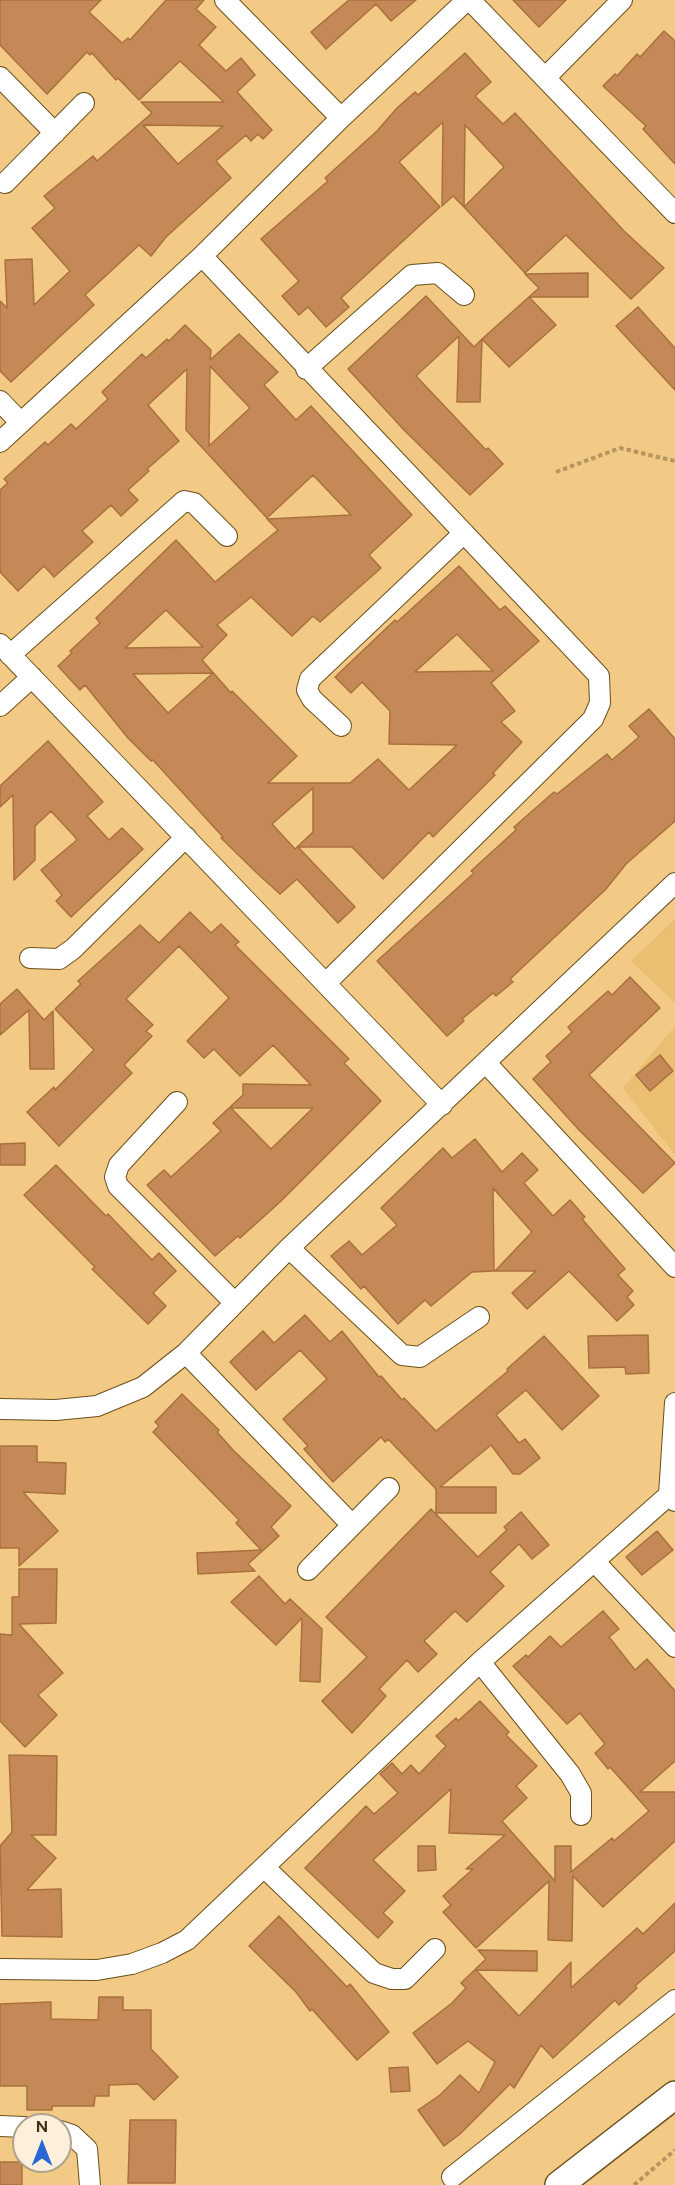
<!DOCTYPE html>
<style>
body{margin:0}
#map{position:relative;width:675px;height:2185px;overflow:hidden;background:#f2ca85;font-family:Figtree,sans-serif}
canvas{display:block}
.north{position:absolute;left:12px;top:2113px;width:60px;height:60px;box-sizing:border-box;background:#fcf0dc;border:2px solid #b0a38b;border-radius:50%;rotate:0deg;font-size:16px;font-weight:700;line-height:24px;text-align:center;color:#3f2f12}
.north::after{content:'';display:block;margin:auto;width:21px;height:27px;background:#2967d4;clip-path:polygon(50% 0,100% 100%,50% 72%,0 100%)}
</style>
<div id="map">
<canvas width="675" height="2185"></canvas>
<div class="north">N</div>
</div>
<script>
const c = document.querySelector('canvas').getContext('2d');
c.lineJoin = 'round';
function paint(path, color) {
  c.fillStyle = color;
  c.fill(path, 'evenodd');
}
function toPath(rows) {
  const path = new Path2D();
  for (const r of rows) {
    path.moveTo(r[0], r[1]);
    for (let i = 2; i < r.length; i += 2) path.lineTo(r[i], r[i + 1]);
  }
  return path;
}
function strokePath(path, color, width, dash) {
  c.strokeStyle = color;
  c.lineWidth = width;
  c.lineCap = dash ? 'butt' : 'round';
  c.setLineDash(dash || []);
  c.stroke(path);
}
const built = toPath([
 [675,919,675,1003,631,961],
 [675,1026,675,1155,623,1088]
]);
const building = toPath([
 [0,0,101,0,89,12,122,43,128,38,130,40,166,0,204,0,196,9,216,27,199,45,226,71,241,58,255,75,237,92,272,130,263,139,258,134,251,141,246,135,216,161,231,178,166,237,151,256,139,245,85,295,94,305,11,382,0,371,0,301,7,308,5,260,32,259,34,305,70,271,32,228,55,208,44,196,93,156,97,161,152,113,141,102,224,102,180,61,139,100,118,78,116,80,92,53,90,55,87,52,47,94,0,45,0,0],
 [143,125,223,126,178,164,143,125],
 [349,0,416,0,391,21,376,4,326,49,311,32,349,0],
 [513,0,566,0,539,27,513,0],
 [664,31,675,41,675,164,643,129,646,126,603,86,615,74,617,76,637,54,640,57,664,31],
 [465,53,491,82,475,96,503,124,515,113,624,231,664,268,631,299,566,235,525,273,464,207,504,167,465,125,464,207,453,196,442,206,443,122,399,162,440,207,341,298,349,307,326,327,308,307,299,315,282,296,299,281,261,239,328,181,325,178,377,131,397,108,415,92,418,95,465,53],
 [588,273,588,297,529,297,556,325,509,367,482,339,539,288,525,274,588,273],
 [426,296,474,347,482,339,480,402,457,402,459,336,416,376,486,450,488,448,503,464,470,495,404,430,348,369,426,296],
 [638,307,675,348,675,390,616,326,638,307],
 [185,325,211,350,210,360,239,334,278,372,264,385,296,420,311,406,412,515,369,555,381,568,320,622,313,616,292,636,251,597,217,625,227,635,202,660,231,693,232,691,297,756,268,783,350,783,378,759,409,790,457,745,389,744,390,711,362,682,351,693,335,677,395,620,397,622,459,566,500,610,505,606,539,641,491,683,515,711,501,722,522,742,493,773,495,775,433,837,429,832,383,879,352,847,298,847,355,907,338,923,297,879,280,894,259,875,221,838,223,837,153,760,151,761,128,738,85,685,80,690,58,666,72,653,70,651,100,623,96,618,176,540,215,582,278,530,267,519,351,515,313,475,267,518,186,430,187,369,148,405,179,441,147,469,149,471,128,490,138,500,121,516,111,505,82,531,93,542,54,577,44,566,18,591,0,572,0,490,8,483,4,479,45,442,48,445,71,424,76,429,108,399,102,392,124,371,142,354,146,358,167,339,169,341,185,325],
 [210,366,250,408,209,446,210,366],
 [166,610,203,647,125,648,166,610],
 [457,634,493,671,415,672,457,634],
 [213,673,168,713,133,674,213,673],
 [313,788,313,832,295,849,272,824,313,788],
 [649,709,675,739,675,821,626,864,606,889,510,979,513,982,496,996,493,993,462,1019,464,1021,447,1036,377,961,474,873,471,871,516,830,514,827,554,792,557,794,607,754,612,760,639,737,629,726,649,709],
 [48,741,103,802,87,816,109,840,122,828,143,849,71,917,56,901,62,895,41,870,77,840,75,837,51,811,35,826,35,860,14,880,13,795,0,807,0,786,48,741],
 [190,912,211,933,221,924,239,942,235,945,349,1059,344,1063,381,1101,280,1202,240,1238,238,1236,215,1256,147,1185,164,1170,171,1177,221,1131,213,1123,243,1095,243,1084,311,1085,273,1045,240,1076,214,1049,204,1058,187,1041,229,998,179,946,126,999,153,1025,146,1031,152,1036,124,1065,132,1073,59,1146,27,1112,54,1087,55,1090,94,1050,55,1009,81,984,78,981,140,925,159,943,190,912],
 [231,1108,313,1108,271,1149,231,1108],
 [630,977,660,1008,589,1075,675,1163,643,1193,579,1130,533,1079,551,1062,546,1056,572,1032,568,1027,608,991,612,995,630,977],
 [17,989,44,1020,53,1011,54,1069,30,1069,29,1010,0,1035,0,1004,17,989],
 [660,1055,673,1071,650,1091,636,1075,660,1055],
 [475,1139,502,1172,522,1153,538,1170,524,1183,553,1216,570,1200,585,1217,582,1219,625,1269,618,1275,633,1291,627,1297,634,1305,617,1321,569,1271,527,1309,512,1293,536,1271,495,1271,532,1232,493,1188,494,1271,472,1272,431,1306,425,1300,398,1324,364,1286,361,1289,331,1256,349,1241,362,1255,397,1225,381,1208,443,1148,452,1158,475,1139],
 [25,1143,25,1165,0,1165,0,1144,25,1143],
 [56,1165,106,1216,108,1214,152,1260,159,1253,176,1271,153,1293,166,1306,148,1324,92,1269,95,1267,24,1195,56,1165],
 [305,1315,330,1342,342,1331,379,1377,381,1376,402,1400,404,1398,436,1431,508,1371,507,1369,544,1336,599,1396,562,1430,526,1390,496,1415,519,1443,525,1439,540,1458,520,1474,513,1474,491,1445,440,1487,496,1487,496,1513,436,1513,436,1489,388,1439,385,1442,381,1437,333,1482,304,1449,308,1446,283,1419,327,1379,300,1350,256,1390,230,1362,263,1331,274,1343,305,1315],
 [648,1335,649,1373,626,1374,625,1367,589,1368,588,1336,648,1335],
 [182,1394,219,1430,217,1432,233,1450,291,1506,271,1527,279,1536,248,1564,255,1571,198,1574,197,1553,261,1550,236,1523,239,1520,153,1432,159,1426,155,1422,182,1394],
 [0,1446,37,1446,37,1462,66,1463,65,1494,23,1492,58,1531,19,1566,19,1548,0,1548,0,1446],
 [431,1509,478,1557,507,1530,504,1527,521,1512,549,1545,532,1559,519,1544,490,1572,504,1586,467,1622,455,1611,424,1641,437,1654,418,1672,407,1660,379,1689,386,1696,352,1733,322,1701,367,1657,326,1617,431,1509],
 [657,1531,673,1550,642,1575,626,1557,657,1531],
 [19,1569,57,1569,56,1623,19,1624,63,1673,38,1695,57,1715,25,1747,0,1721,0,1634,12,1635,12,1597,19,1597,19,1569],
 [259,1576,285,1604,290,1599,322,1629,320,1682,300,1681,302,1618,276,1645,231,1602,259,1576],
 [603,1611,619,1629,609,1637,635,1670,647,1659,675,1691,675,1761,640,1792,675,1792,675,1841,603,1907,573,1876,572,1941,548,1940,549,1881,476,1948,443,1912,451,1905,443,1896,473,1869,466,1869,505,1835,449,1833,451,1789,373,1860,405,1891,383,1913,393,1922,378,1938,305,1868,366,1806,374,1814,398,1793,380,1774,392,1763,402,1774,411,1765,419,1774,446,1746,436,1736,456,1718,458,1721,480,1701,509,1732,506,1735,537,1766,516,1786,527,1798,502,1821,555,1881,555,1846,571,1846,571,1872,612,1838,614,1841,649,1811,610,1767,608,1769,595,1753,605,1744,580,1713,567,1724,513,1666,526,1655,528,1657,550,1636,561,1647,603,1611],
 [9,1755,57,1756,56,1835,31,1835,56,1858,27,1890,61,1889,62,1937,2,1936,0,1846,12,1832,9,1755],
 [418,1846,435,1846,436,1870,418,1871,418,1846],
 [675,1903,675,1951,635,1986,637,1988,619,2005,615,2000,553,2058,541,2045,514,2088,510,2084,460,2134,444,2146,418,2110,440,2095,460,2075,479,2093,495,2062,468,2041,437,2064,413,2033,452,2003,466,1988,461,1983,486,1959,478,1950,537,1951,537,1971,476,1970,519,2016,571,1962,571,1988,637,1928,643,1934,675,1903],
 [279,1916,347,1987,350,1984,389,2032,357,2060,312,2009,310,2011,296,1992,249,1946,279,1916],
 [99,1997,123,1997,123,2010,151,2010,151,2049,178,2077,154,2100,138,2084,109,2085,109,2096,95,2096,94,2106,52,2106,52,2110,27,2110,27,2086,0,2086,0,2004,51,2002,51,2019,98,2020,99,1997],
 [408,2067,410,2091,391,2092,389,2068,408,2067],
 [130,2120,176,2120,175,2183,128,2183,130,2120],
 [0,2162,22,2162,22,2185,0,2185,0,2162]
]);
const path = toPath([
 [556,472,620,448,675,461],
 [634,2185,675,2150]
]);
const street = toPath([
 [225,0,341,118],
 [470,0,675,213],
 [0,77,55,133],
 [546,77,622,0],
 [5,183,84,103],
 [202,256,599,676,600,703,593,719,326,983],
 [306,369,412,275,438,273,464,295],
 [0,401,19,421],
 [0,442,202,256,341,118,467,0],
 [0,644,442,1105],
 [10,655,184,501,194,503,227,536],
 [0,706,32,677],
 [341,726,312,699,307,690,310,679,464,533],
 [30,958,59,959,73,949,186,837],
 [486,1063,675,1267],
 [177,1102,119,1165,115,1177,118,1186,235,1303],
 [289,1248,402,1355,420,1357,479,1317],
 [186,1353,352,1525],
 [0,1409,56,1410,97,1406,143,1387,186,1353,289,1248,675,883],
 [669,1495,675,1403],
 [594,1561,675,1647],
 [308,1570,389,1488],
 [480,1662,570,1774,581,1793,581,1815],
 [264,1867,374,1973,392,1979,405,1979,435,1949],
 [0,1969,97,1970,132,1964,162,1953,187,1940,480,1662,669,1495,675,1501],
 [0,2126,24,2127],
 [60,2131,72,2135,87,2149,90,2185],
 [452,2177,675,2000]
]);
const secondary = toPath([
 [559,2185,675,2095]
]);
paint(built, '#ebbf71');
paint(building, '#c48956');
strokePath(building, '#a9703e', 1.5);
strokePath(street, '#6b501a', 22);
strokePath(secondary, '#6b501a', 30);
strokePath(path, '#b6965e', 4, [4.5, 3]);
strokePath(street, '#fff', 20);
strokePath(secondary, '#fff', 27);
</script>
